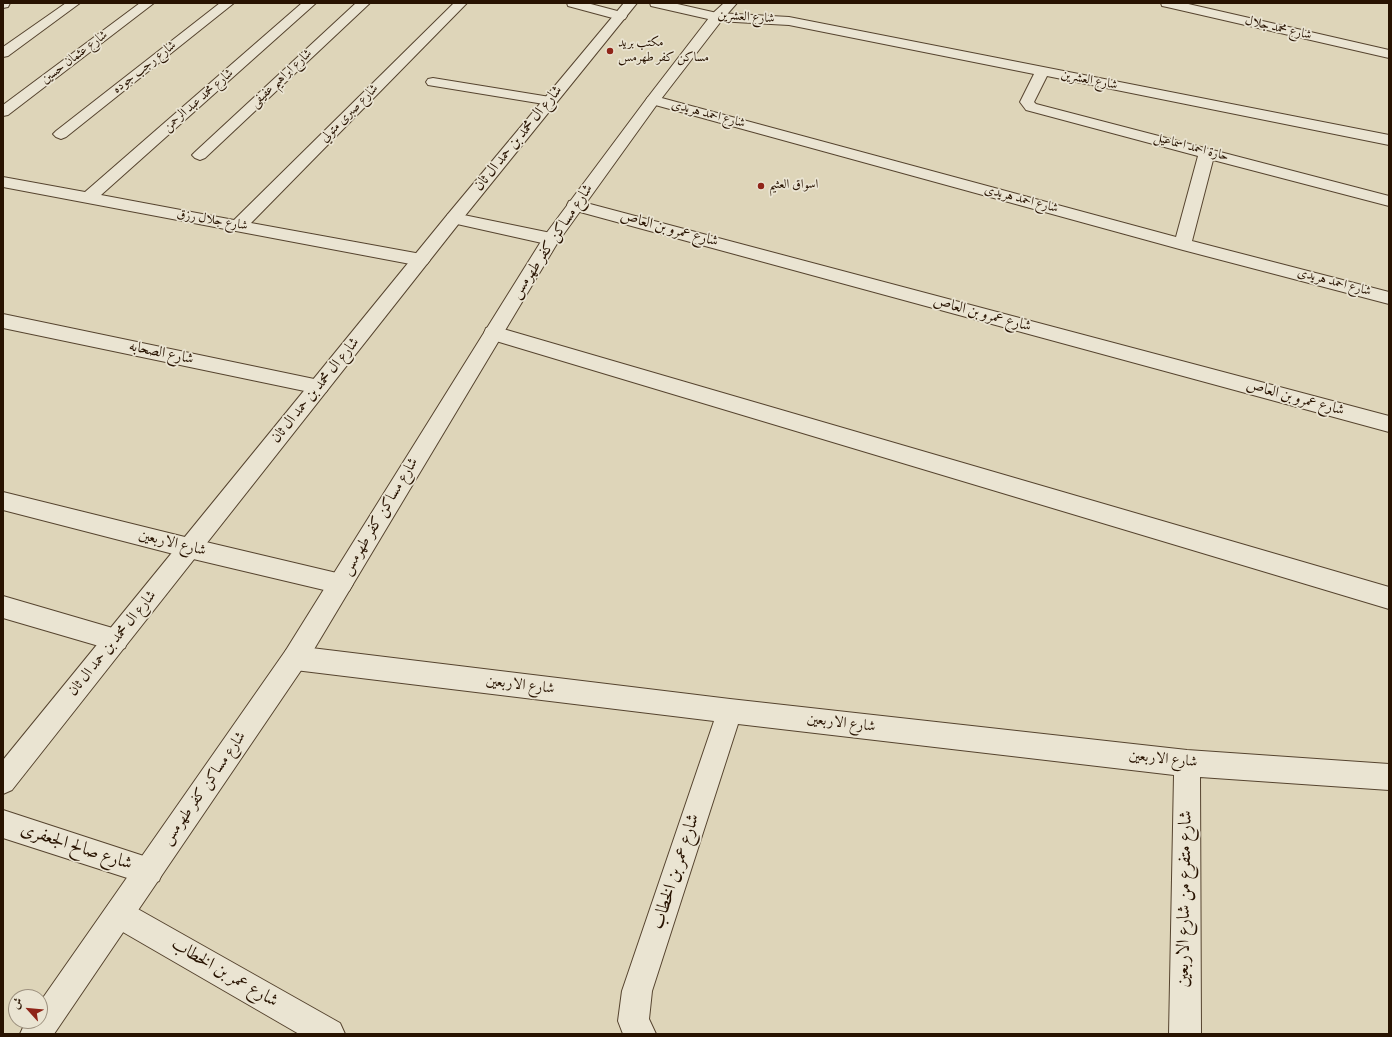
<!DOCTYPE html>
<meta charset="utf-8">
<style>
body{margin:0}
#map{position:relative;width:1392px;height:1037px;overflow:hidden;background:#ded5b9;font-family:Vollkorn,Amiri,serif}
canvas{display:block}
.frame{position:absolute;inset:0;border:4px solid #281301;pointer-events:none}
.north{position:absolute;left:8px;top:989px;width:40px;height:40px;box-sizing:border-box;background:#eae4d2;border:1px solid #9c907e;border-radius:50%;rotate:297deg;font-size:11px;font-weight:700;line-height:16px;text-align:center;color:#281301}
.north::after{content:'';display:block;margin:auto;width:14px;height:18px;background:#8f2418;clip-path:polygon(50% 0,100% 100%,50% 72%,0 100%)}
</style>
<div id="map">
<canvas width="1392" height="1037"></canvas>
<div class="frame"></div>
<div class="north">ش</div>
</div>
<script>
const c = document.querySelector('canvas').getContext('2d');
c.lineJoin = 'round';
function toPath(rows) {
  const path = new Path2D();
  for (const r of rows) {
    path.moveTo(r[0], r[1]);
    for (let i = 2; i < r.length; i += 2) path.lineTo(r[i], r[i + 1]);
  }
  return path;
}
function strokePath(path, color, width, dash) {
  c.strokeStyle = color;
  c.lineWidth = width;
  c.lineCap = dash ? 'butt' : 'round';
  c.setLineDash(dash || []);
  c.stroke(path);
}
function paint(path, color) {
  c.fillStyle = color;
  c.fill(path, 'evenodd');
}
function write(font, color, halo, rows, align = 'center') {
  c.font = font + ' Vollkorn,Amiri,serif';
  c.lineWidth = 3.5;
  c.setLineDash([]);
  c.textBaseline = 'middle';
  c.strokeStyle = halo;
  c.fillStyle = color;
  for (const [text, x, y, turn = 0] of rows) {
    c.save();
    c.translate(x, y);
    c.rotate((+turn || 0) * Math.PI / 180);
    c.textAlign = isNaN(turn) ? turn : align;
    if (halo) c.strokeText(text, 0, 0);
    c.fillText(text, 0, 0);
    c.restore();
  }
}
const minor = toPath([
 [3,3,10,3,8,7,3,8,3,3],
 [66,3,80,3,8,56,3,57,3,47,66,3],
 [140,3,154,3,8,115,3,116,3,105,140,3],
 [220,3,234,3,66,137,61,139,56,137,53,134,56,131,220,3],
 [302,3,316,3,101,195,234,220,454,3,467,3,251,223,421,254,427,256,430,260,427,264,421,266,3,187,3,177,85,192,302,3],
 [356,3,370,3,205,158,200,160,195,158,192,155,195,152,356,3],
 [567,3,587,3,625,13,627,16,625,19,620,20,568,6,567,3],
 [650,3,673,3,717,13,789,17,1389,135,1389,145,1047,76,1034,102,1036,104,1389,196,1389,206,1213,160,1192,241,1389,292,1389,304,1183,250,648,103,646,100,648,97,653,96,658,97,1176,237,1198,156,1026,110,1020,102,1034,74,789,25,717,21,651,6,650,3],
 [1161,3,1184,3,1389,50,1389,58,1167,7,1162,6,1161,3],
 [433,78,550,97,555,98,557,101,555,104,550,105,428,85,426,82,428,79,433,78],
 [575,200,1389,416,1389,432,569,209,567,205,569,201,575,200],
 [454,213,551,233,557,235,560,239,557,243,551,245,448,222,446,218,448,214,454,213],
 [3,314,319,380,326,382,329,387,326,392,319,394,3,328,3,314],
 [493,326,1389,587,1389,609,486,338,484,333,486,328,493,326],
 [3,492,189,538,341,574,349,577,353,584,349,591,341,594,189,558,3,510,3,492],
 [3,596,116,629,125,632,128,640,125,648,116,651,3,618,3,596],
 [295,646,730,699,1187,750,1389,764,1389,790,1200,777,1201,1034,1169,1034,1174,775,738,724,652,991,649,1019,656,1034,623,1034,618,1021,622,991,714,721,295,670,286,666,283,658,286,650,295,646],
 [3,810,159,861,163,871,159,881,149,885,3,838,3,810],
 [119,899,129,904,340,1023,345,1034,299,1034,109,924,104,914,109,904,119,899]
]);
const tertiary = toPath([
 [624,3,637,3,460,222,12,790,3,794,3,760,448,214,624,3],
 [724,3,737,3,722,20,658,103,558,242,304,666,54,1034,20,1034,26,1021,40,1021,40,1002,286,650,545,235,648,97,712,14,724,3]
]);
const markers = [
 [610,51,4,"#8f2418"],
 [761,186,4,"#8f2418"]
];
const farStreetnames = [
 ["شارع العشرين",746,18,4],
 ["شارع محمد جلال",1278,29,13],
 ["شارع عثمان حسين",75,58,-37],
 ["شارع رجب جوده",145,68,-38],
 ["شارع ابراهيم عفيفى",282,79,-43],
 ["شارع العشرين",1089,81,11],
 ["شارع محمد عبد الرحمن",199,101,-41],
 ["شارع صبرى متولي",350,114,-45],
 ["شارع احمد هريدى",708,115,15],
 ["حارة احمد اسماعيل",1191,148,15],
 ["شارع احمد هريدى",1021,200,15],
 ["شارع جلال رزق",212,221,10],
 ["شارع احمد هريدى",1334,283,15]
];
const farPoinames = [
 ["مكتب بريد",618,44],
 ["مساكن كفر طهرمس",618,59],
 ["اسواق العثيم",769,186]
];
const streetNames = [
 ["شارع ال محمد بن حمد ال ثان",519,139,-51],
 ["شارع عمرو بن العاص",669,230,15],
 ["شارع مساكن كفر طهرمس",553,242,-56],
 ["شارع عمرو بن العاص",982,315,15],
 ["شارع الصحابه",161,354,12],
 ["شارع ال محمد بن حمد ال ثان",316,391,-51],
 ["شارع عمرو بن العاص",1295,399,15],
 ["شارع مساكن كفر طهرمس",381,517,-59],
 ["شارع الاربعين",172,544,14],
 ["شارع ال محمد بن حمد ال ثان",113,644,-51],
 ["شارع الاربعين",520,686,7],
 ["شارع الاربعين",841,724,7],
 ["شارع الاربعين",1163,760,6],
 ["شارع مساكن كفر طهرمس",205,789,-55]
];
const nearStreetnames = [
 ["شارع صالح الجعفرى",76,848,18],
 ["شارع عمر بن الخطاب",677,872,-72],
 ["شارع متفرع من شارع الاربعين",1186,899,-89],
 ["شارع عمر بن الخطاب",224,974,30]
];
strokePath(minor, '#56442f', 2);
strokePath(tertiary, '#56442f', 2);
paint(minor, '#eae4d2');
paint(tertiary, '#eae4d2');
for (const [x, y, r, color] of markers) {
  const dot = new Path2D();
  dot.arc(x, y, r, 0, 2 * Math.PI);
  c.fillStyle = color;
  c.fill(dot);
  strokePath(dot, '#eae4d2', 1.5);
}
write('13px', '#281301', '#eae4d2', farStreetnames);
write('13px', '#281301', '#eae4d2', farPoinames, 'left');
write('15px', '#281301', '#eae4d2', streetNames);
write('18px', '#281301', '#eae4d2', nearStreetnames);
</script>
